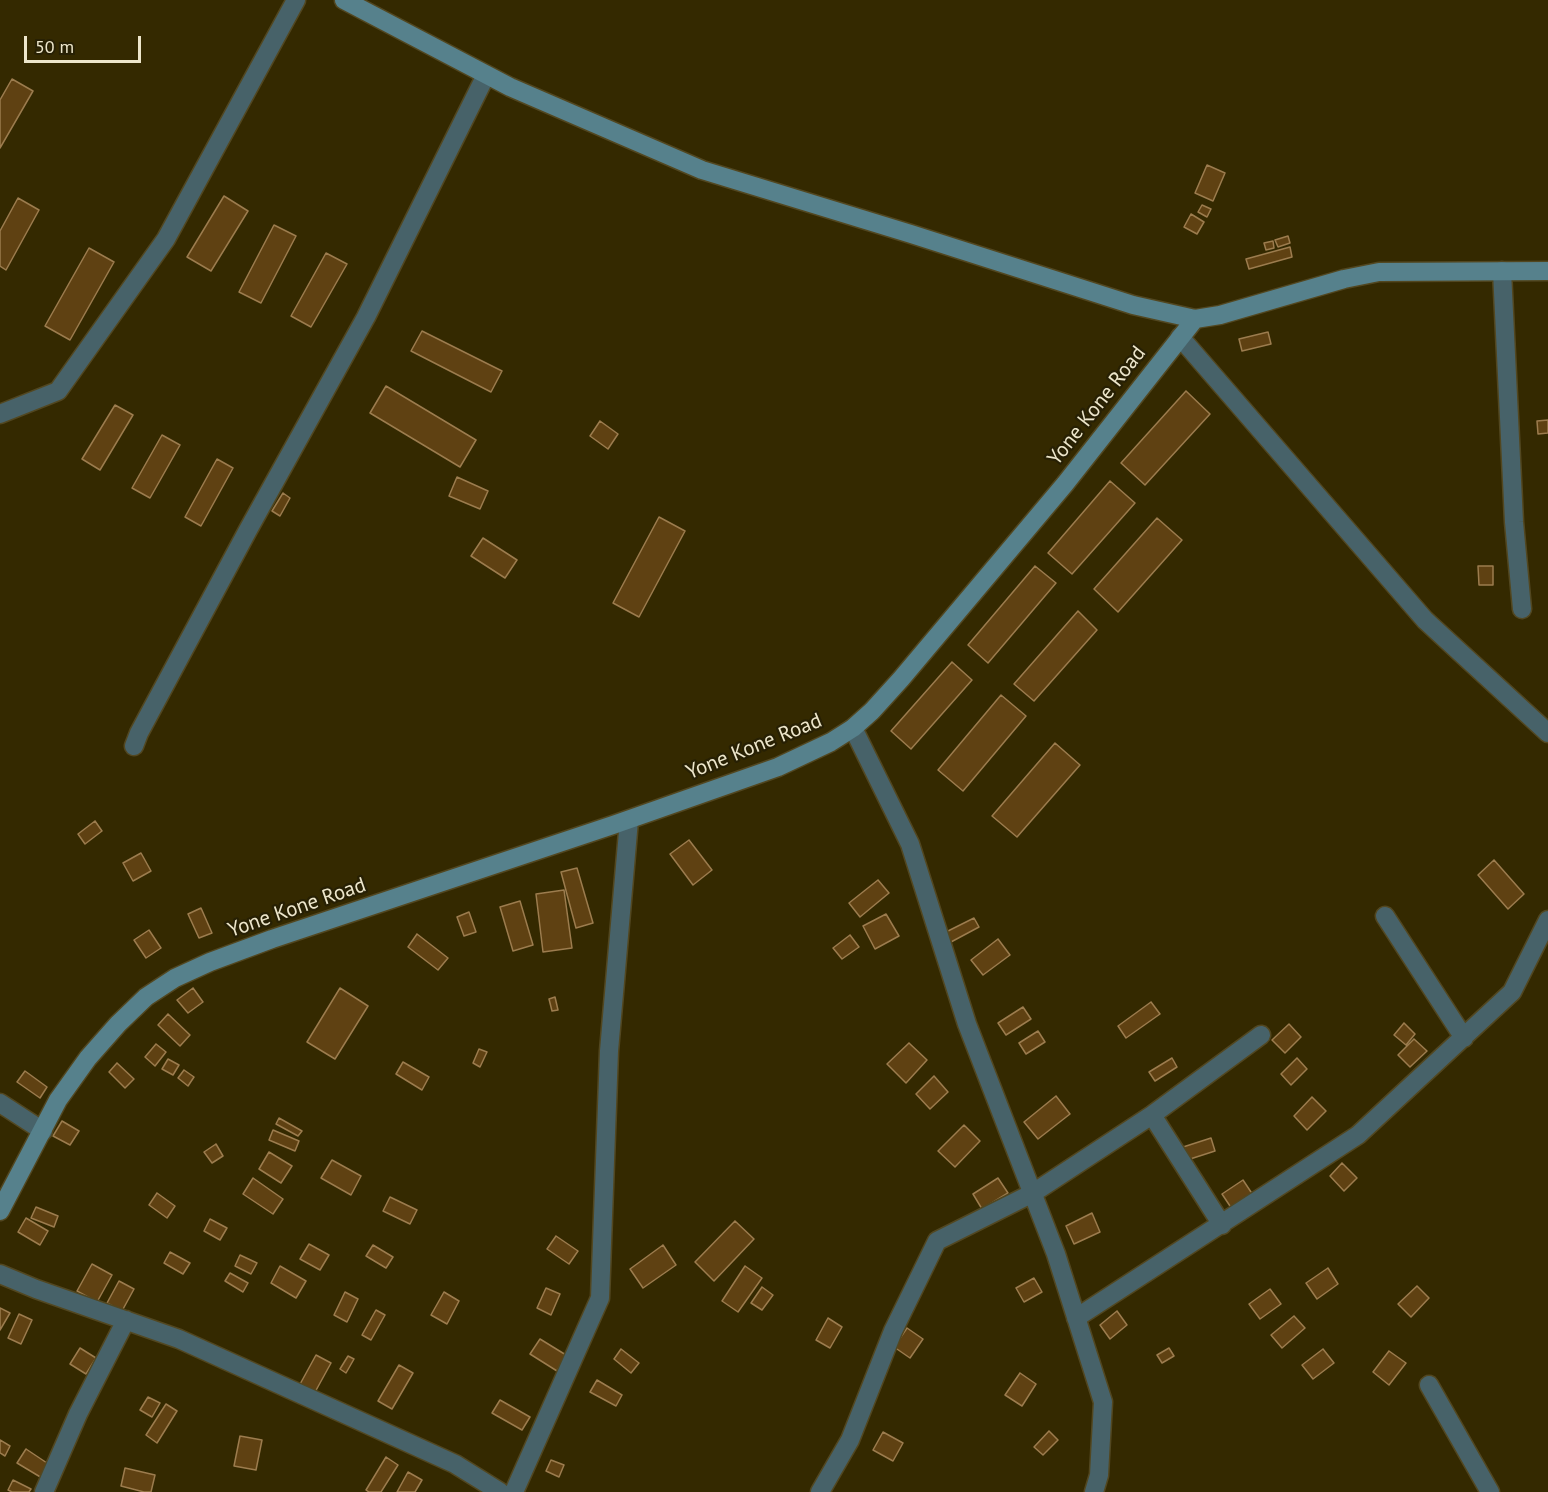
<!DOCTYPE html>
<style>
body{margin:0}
#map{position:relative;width:1548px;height:1492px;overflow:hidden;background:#342900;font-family:"PT Sans",sans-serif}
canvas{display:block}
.scale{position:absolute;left:24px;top:36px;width:117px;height:27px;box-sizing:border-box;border:3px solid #ede6cb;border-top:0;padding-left:8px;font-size:18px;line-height:21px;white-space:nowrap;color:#ede6cb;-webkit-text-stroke:4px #272004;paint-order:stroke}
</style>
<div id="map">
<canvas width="1548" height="1492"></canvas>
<div class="scale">50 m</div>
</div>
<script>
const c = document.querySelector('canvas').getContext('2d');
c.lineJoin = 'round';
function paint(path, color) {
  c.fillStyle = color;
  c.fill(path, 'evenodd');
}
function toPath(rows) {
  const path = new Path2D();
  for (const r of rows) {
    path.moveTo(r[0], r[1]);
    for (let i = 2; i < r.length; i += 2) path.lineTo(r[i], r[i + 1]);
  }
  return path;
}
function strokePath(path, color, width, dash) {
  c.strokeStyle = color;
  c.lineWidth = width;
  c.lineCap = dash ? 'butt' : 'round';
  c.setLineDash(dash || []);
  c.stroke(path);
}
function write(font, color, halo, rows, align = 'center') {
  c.font = font + ' "PT Sans",sans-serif';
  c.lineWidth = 4.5;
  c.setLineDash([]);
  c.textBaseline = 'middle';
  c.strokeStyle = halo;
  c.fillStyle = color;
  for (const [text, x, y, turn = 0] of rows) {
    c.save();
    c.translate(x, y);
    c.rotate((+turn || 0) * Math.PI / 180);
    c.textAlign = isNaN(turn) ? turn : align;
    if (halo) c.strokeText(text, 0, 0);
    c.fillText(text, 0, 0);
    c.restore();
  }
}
const building = toPath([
 [12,79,33,91,0,148,0,100,12,79],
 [1207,165,1225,173,1213,201,1195,193,1207,165],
 [224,196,248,211,211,271,187,257,224,196],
 [18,198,39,210,6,270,0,266,0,231,18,198],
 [1202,205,1211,209,1207,217,1198,212,1202,205],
 [1191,214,1204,222,1197,234,1184,227,1191,214],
 [274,225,296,236,261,303,239,292,274,225],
 [1288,236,1290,243,1278,247,1275,240,1288,236],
 [1273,241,1274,248,1266,250,1264,243,1273,241],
 [1290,247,1292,257,1249,269,1246,259,1290,247],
 [89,248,114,262,70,340,45,326,89,248],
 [326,253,347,264,311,327,291,316,326,253],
 [422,331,502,371,491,392,411,351,422,331],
 [1268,332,1271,344,1242,351,1239,339,1268,332],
 [386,386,476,440,460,467,370,413,386,386],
 [1186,391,1210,414,1145,485,1121,463,1186,391],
 [115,405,133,415,100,470,82,459,115,405],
 [1548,420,1548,433,1538,434,1537,421,1548,420],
 [600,421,618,434,608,449,590,436,600,421],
 [162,435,180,445,150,498,132,488,162,435],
 [217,459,233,468,201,526,185,517,217,459],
 [457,477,488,491,480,509,449,496,457,477],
 [1110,481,1135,503,1072,574,1048,553,1110,481],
 [283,493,290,498,280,516,272,511,283,493],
 [659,517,685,531,639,617,613,603,659,517],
 [1157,518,1182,540,1118,612,1094,589,1157,518],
 [483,538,517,560,505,578,471,556,483,538],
 [1035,566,1056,583,988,663,968,645,1035,566],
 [1478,566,1493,566,1493,585,1479,585,1478,566],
 [1078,611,1097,630,1034,701,1014,684,1078,611],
 [952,662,972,680,911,749,891,731,952,662],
 [1001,695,1026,716,963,791,938,770,1001,695],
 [1055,743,1080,765,1017,837,992,816,1055,743],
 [95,821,102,831,85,844,78,834,95,821],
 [689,840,712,870,693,885,670,854,689,840],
 [141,853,151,871,133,881,123,863,141,853],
 [1494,860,1524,894,1508,909,1478,875,1494,860],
 [577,868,593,923,576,928,561,872,577,868],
 [878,880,889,893,860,917,849,903,878,880],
 [564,890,572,948,543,952,536,894,564,890],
 [520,901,533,945,513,951,500,907,520,901],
 [201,908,212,933,199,938,188,914,201,908],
 [469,912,476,932,464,936,457,917,469,912],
 [886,914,899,936,875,949,863,926,886,914],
 [974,918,979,927,951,942,946,932,974,918],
 [149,930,161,948,146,958,134,940,149,930],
 [417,934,448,958,438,970,408,947,417,934],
 [850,935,859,947,842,959,833,948,850,935],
 [998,939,1010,955,983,975,971,960,998,939],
 [193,988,203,1002,188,1013,177,1000,193,988],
 [340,988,368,1006,335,1059,307,1042,340,988],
 [555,997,558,1010,552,1011,549,999,555,997],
 [1151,1002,1160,1014,1126,1038,1118,1026,1151,1002],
 [1023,1007,1031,1019,1006,1035,998,1023,1023,1007],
 [168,1014,190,1035,180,1046,158,1025,168,1014],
 [1404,1023,1415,1034,1406,1045,1394,1035,1404,1023],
 [1289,1024,1301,1037,1285,1053,1272,1040,1289,1024],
 [1038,1031,1045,1042,1026,1054,1019,1043,1038,1031],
 [1414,1039,1427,1051,1410,1067,1398,1055,1414,1039],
 [909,1043,927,1060,906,1083,887,1064,909,1043],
 [156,1044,166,1052,155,1066,145,1057,156,1044],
 [479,1049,487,1052,480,1067,473,1063,479,1049],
 [1172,1058,1177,1067,1155,1081,1149,1072,1172,1058],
 [1297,1058,1307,1069,1291,1085,1281,1074,1297,1058],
 [168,1059,179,1065,173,1075,162,1069,168,1059],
 [403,1062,429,1077,422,1090,396,1074,403,1062],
 [117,1063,134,1079,125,1088,109,1072,117,1063],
 [184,1070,194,1077,188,1086,178,1078,184,1070],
 [25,1071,47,1087,40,1098,17,1082,25,1071],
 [934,1076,948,1092,930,1109,916,1094,934,1076],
 [1056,1096,1070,1114,1038,1139,1024,1122,1056,1096],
 [1312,1097,1326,1111,1307,1130,1294,1116,1312,1097],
 [279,1118,302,1131,298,1136,276,1124,279,1118],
 [62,1121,79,1131,70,1145,53,1136,62,1121],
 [964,1125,980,1141,955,1167,938,1151,964,1125],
 [273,1130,299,1141,295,1151,269,1140,273,1130],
 [1211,1138,1215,1151,1184,1161,1180,1148,1211,1138],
 [216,1144,223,1156,212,1163,204,1152,216,1144],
 [269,1152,292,1166,281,1183,259,1169,269,1152],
 [332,1160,361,1176,351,1195,321,1178,332,1160],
 [1342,1163,1357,1178,1344,1191,1330,1176,1342,1163],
 [253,1178,283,1199,273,1214,243,1194,253,1178],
 [998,1178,1008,1193,982,1209,973,1194,998,1178],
 [1243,1180,1255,1198,1234,1212,1222,1194,1243,1180],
 [157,1193,175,1206,167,1218,149,1205,157,1193],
 [390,1197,417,1210,410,1224,383,1211,390,1197],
 [36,1207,58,1216,54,1227,31,1218,36,1207],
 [1092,1213,1100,1232,1074,1244,1066,1226,1092,1213],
 [26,1218,48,1231,40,1245,18,1232,26,1218],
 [210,1219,227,1228,220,1240,204,1231,210,1219],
 [735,1221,754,1239,714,1281,695,1262,735,1221],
 [556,1236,578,1251,569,1264,547,1249,556,1236],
 [309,1244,329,1255,320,1270,300,1259,309,1244],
 [373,1245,393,1257,386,1268,366,1256,373,1245],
 [663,1245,676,1265,643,1288,630,1269,663,1245],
 [170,1252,190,1263,183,1274,164,1263,170,1252],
 [240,1255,257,1263,251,1274,235,1266,240,1255],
 [92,1264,112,1275,97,1302,77,1291,92,1264],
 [280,1266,306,1281,296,1298,271,1283,280,1266],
 [745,1266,762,1278,738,1312,722,1301,745,1266],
 [1328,1268,1338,1284,1317,1299,1306,1283,1328,1268],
 [230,1273,248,1283,243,1292,225,1281,230,1273],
 [1034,1278,1042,1292,1024,1302,1016,1288,1034,1278],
 [119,1281,134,1289,122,1311,107,1303,119,1281],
 [1417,1286,1429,1298,1411,1317,1398,1304,1417,1286],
 [762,1287,773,1295,762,1310,751,1303,762,1287],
 [546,1288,560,1294,551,1315,537,1308,546,1288],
 [1270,1289,1281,1304,1260,1319,1249,1304,1270,1289],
 [345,1292,358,1299,347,1322,334,1315,345,1292],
 [444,1292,459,1301,447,1324,431,1315,444,1292],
 [0,1308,10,1313,0,1330,0,1308],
 [376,1310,385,1315,371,1340,362,1335,376,1310],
 [1117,1311,1127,1325,1110,1339,1100,1325,1117,1311],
 [19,1314,32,1320,21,1344,8,1338,19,1314],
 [1294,1316,1305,1328,1282,1348,1271,1335,1294,1316],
 [828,1318,842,1327,830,1348,816,1340,828,1318],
 [907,1328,923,1339,910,1358,894,1347,907,1328],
 [540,1339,566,1355,557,1371,530,1354,540,1339],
 [80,1348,96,1358,86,1374,70,1364,80,1348],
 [1169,1348,1174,1356,1162,1363,1157,1355,1169,1348],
 [621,1349,639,1363,631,1373,614,1359,621,1349],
 [1323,1349,1334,1363,1313,1379,1302,1365,1323,1349],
 [1389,1351,1406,1363,1389,1385,1373,1372,1389,1351],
 [316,1355,331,1363,314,1394,299,1386,316,1355],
 [348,1356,354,1359,346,1373,340,1369,348,1356],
 [399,1365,413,1373,392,1409,378,1401,399,1365],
 [1020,1373,1036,1384,1022,1406,1005,1395,1020,1373],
 [597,1380,622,1395,616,1406,590,1392,597,1380],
 [148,1397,160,1403,152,1417,140,1410,148,1397],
 [500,1400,530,1417,522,1430,492,1413,500,1400],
 [166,1404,177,1411,157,1443,146,1435,166,1404],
 [1049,1431,1058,1440,1043,1455,1034,1447,1049,1431],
 [883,1432,903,1443,893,1461,873,1450,883,1432],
 [240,1436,262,1440,256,1470,234,1466,240,1436],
 [0,1440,10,1446,5,1456,0,1453,0,1440],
 [26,1449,50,1465,42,1478,17,1463,26,1449],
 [386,1457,398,1465,381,1492,369,1492,366,1490,386,1457],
 [551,1460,564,1465,559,1477,546,1471,551,1460],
 [125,1468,155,1475,151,1492,144,1492,121,1486,125,1468],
 [408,1472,422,1480,415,1492,397,1492,408,1472],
 [13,1480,31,1489,29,1492,12,1492,8,1490,13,1480]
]);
const street = toPath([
 [1502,271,1514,522,1522,609],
 [1180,337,1425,620,1548,733],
 [0,414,58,391,166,239,296,0],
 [853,728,910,844,967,1024,1056,1254,1103,1402,1099,1475,1094,1492],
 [134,746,139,733,248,530,366,317,486,75],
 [1385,916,1464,1038],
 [0,1103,43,1131],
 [1152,1115,1222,1225],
 [0,1274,36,1289,179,1339,455,1464,500,1492],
 [1076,1318,1358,1135,1512,992,1548,920],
 [1429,1385,1490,1492],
 [44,1492,78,1414,126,1320],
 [514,1492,600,1298,609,1051,629,820],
 [820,1492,850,1440,893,1331,937,1241,1033,1193,1152,1115,1261,1035]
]);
const secondary = toPath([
 [344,0,510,87,702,170,911,234,1133,305,1195,319],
 [0,1211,58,1100,88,1058,118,1024,146,997,175,978,210,962,272,939,613,825,778,767,831,742,853,728,872,711,901,679,1065,484,1195,319,1220,315,1344,279,1379,272,1548,271]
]);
const streetNames = [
 ["Yone Kone Road",1097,406,-52],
 ["Yone Kone Road",754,747,-22],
 ["Yone Kone Road",297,908,-19]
];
paint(building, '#5f4112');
strokePath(building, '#9c7c4e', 1.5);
strokePath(street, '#524720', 21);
strokePath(secondary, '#524720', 21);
strokePath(street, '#476269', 18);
strokePath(secondary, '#56818c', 18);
write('21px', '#ede6cb', '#272004', streetNames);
</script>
